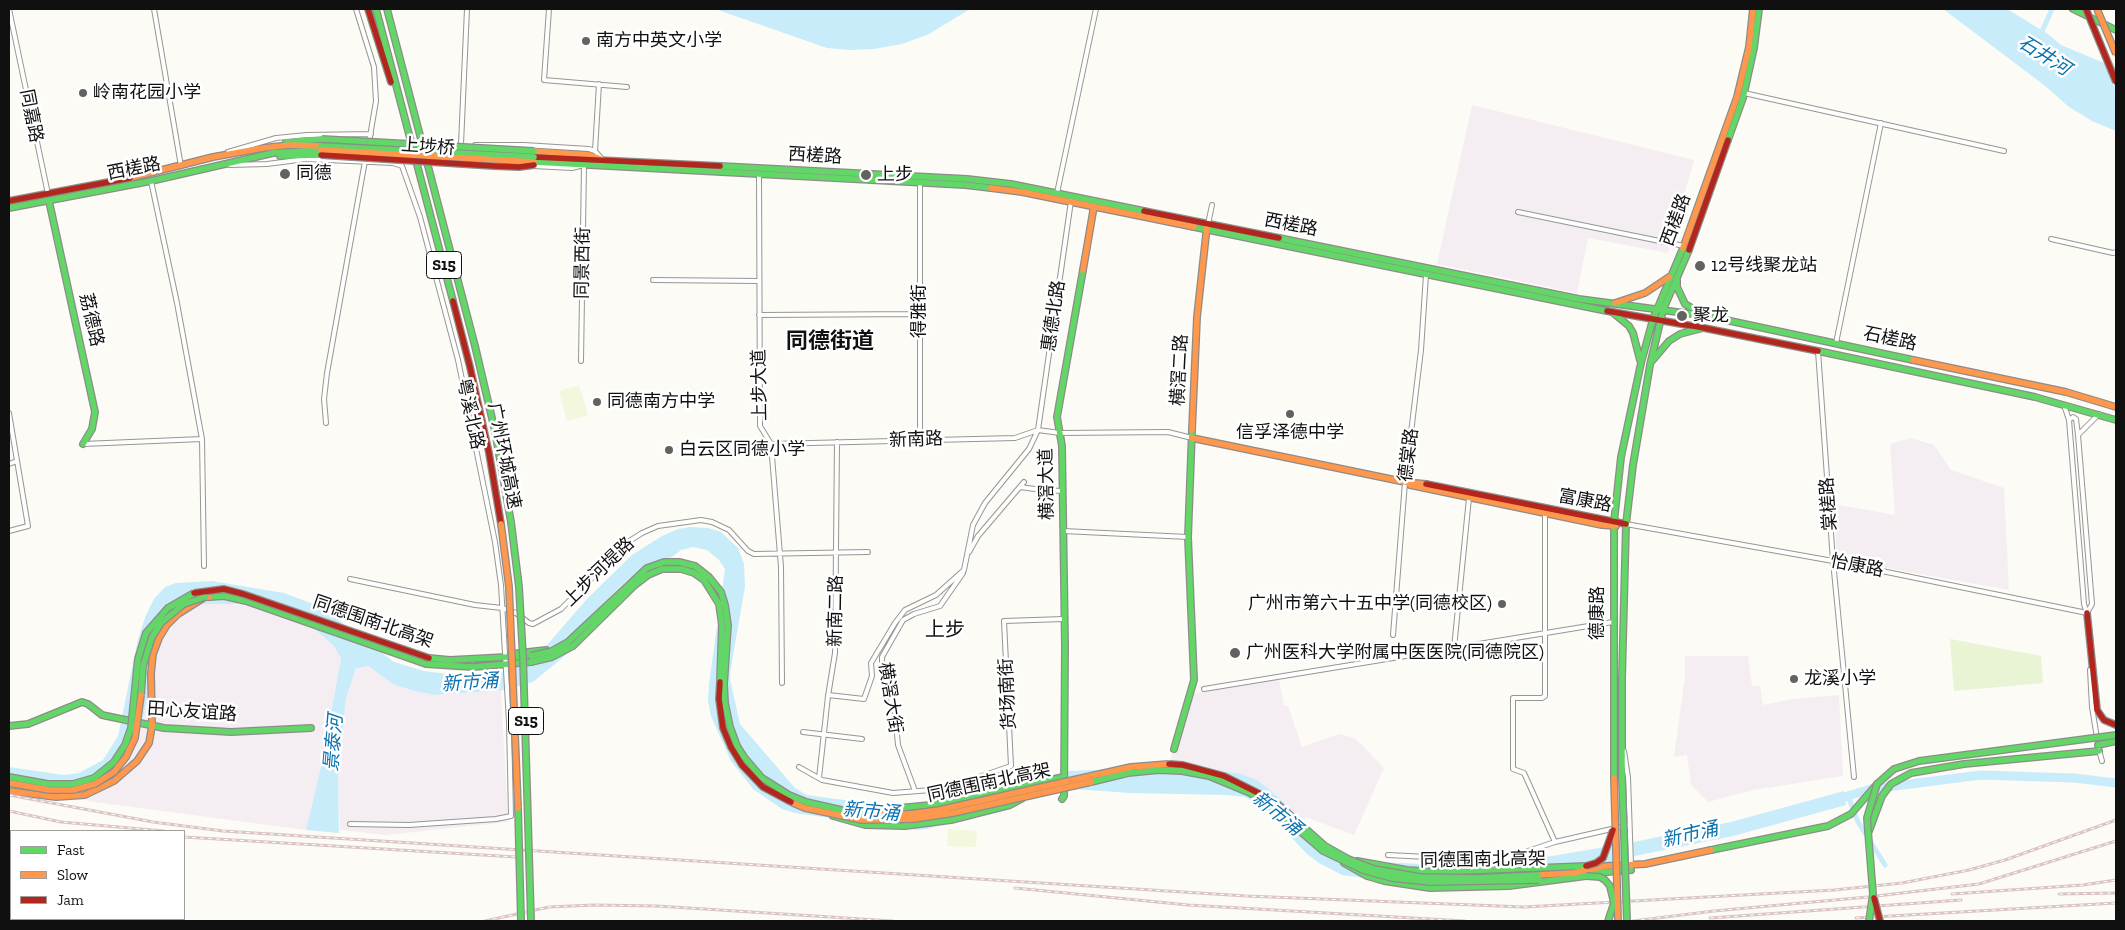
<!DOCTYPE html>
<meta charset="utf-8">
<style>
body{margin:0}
#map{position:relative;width:2125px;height:930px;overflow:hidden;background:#fcfbf5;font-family:"Zilla Slab",serif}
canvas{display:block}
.frame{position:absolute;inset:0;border:10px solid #101010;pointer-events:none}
.legend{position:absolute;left:10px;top:830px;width:175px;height:90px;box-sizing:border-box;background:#fff;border:1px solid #9f9f9f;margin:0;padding:6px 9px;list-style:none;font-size:15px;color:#101010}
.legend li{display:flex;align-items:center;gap:10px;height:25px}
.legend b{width:25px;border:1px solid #9f9f9f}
</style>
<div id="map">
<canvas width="2125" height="930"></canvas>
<div class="frame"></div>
<ul class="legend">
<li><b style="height:6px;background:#63d668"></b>Fast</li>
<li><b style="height:6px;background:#ff974d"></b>Slow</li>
<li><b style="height:6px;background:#b3261e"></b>Jam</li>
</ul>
</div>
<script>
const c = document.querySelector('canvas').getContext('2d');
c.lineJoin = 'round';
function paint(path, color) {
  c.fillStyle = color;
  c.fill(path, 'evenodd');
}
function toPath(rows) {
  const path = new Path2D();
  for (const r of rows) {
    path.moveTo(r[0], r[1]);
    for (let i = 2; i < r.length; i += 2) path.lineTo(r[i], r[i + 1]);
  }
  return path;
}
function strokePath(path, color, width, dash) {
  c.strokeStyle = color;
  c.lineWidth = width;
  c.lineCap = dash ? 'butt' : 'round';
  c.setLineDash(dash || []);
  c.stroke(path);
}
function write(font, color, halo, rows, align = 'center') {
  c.font = font + ' "Zilla Slab","Noto Sans SC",serif';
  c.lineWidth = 5;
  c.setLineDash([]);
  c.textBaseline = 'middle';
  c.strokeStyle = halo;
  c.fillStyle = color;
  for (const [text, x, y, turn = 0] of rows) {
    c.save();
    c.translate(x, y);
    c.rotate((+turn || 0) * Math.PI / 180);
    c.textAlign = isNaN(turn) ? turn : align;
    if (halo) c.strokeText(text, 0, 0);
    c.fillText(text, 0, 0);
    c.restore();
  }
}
const industrial = toPath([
 [1472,105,1694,160,1668,253,1588,238,1577,293,1437,264],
 [1911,438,1934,445,1951,470,2004,488,2009,590,1837,559,1834,504,1895,515,1890,444],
 [214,602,266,608,305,621,333,645,341,658,323,758,306,830,87,801,87,789,99,784,133,750,138,739,163,629,193,604],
 [1685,656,1748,656,1752,686,1760,686,1763,705,1792,699,1839,695,1843,776,1753,790,1708,802,1691,785,1687,755,1674,757,1685,676],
 [362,666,368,666,393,684,414,691,435,695,501,690,508,822,386,835,340,830,338,774,346,698,356,668],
 [1279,679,1284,706,1288,706,1302,747,1339,734,1355,738,1384,768,1354,835,1306,817,1303,820,1269,789,1257,780,1239,773,1168,767,1189,694]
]);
const green = toPath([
 [1950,639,2041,656,2043,683,1954,691]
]);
const pitch = toPath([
 [579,385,588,415,567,421,559,391],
 [661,394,685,395,685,408,660,408],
 [948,829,977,831,976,847,947,846]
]);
const water = toPath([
 [715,9,970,9,929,34,902,44,874,49,851,50,827,48],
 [1943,9,2007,9,2048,34,2061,45,2116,68,2116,131,2092,121,2069,107,2044,85],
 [691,527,708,528,721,532,738,548,744,564,745,587,731,667,730,679,740,724,795,788,807,795,881,805,918,806,1039,777,1070,771,1156,767,1239,773,1257,780,1269,789,1328,844,1354,857,1379,862,1465,866,1494,866,1634,842,1731,822,1844,791,1846,805,1733,836,1635,856,1608,865,1517,877,1393,882,1342,875,1319,863,1307,854,1264,808,1245,797,1226,795,1130,793,1073,789,1034,796,927,829,916,830,795,813,782,809,753,789,731,761,711,716,708,700,709,684,725,569,719,560,707,550,693,547,681,550,672,557,646,566,625,582,571,635,579,644,533,682,504,690,435,695,414,691,393,684,368,666,356,668,346,698,338,774,339,833,306,830,323,758,341,658,333,645,305,621,266,608,237,604,193,604,163,629,138,739,133,750,125,761,99,784,87,789,68,793,9,785,9,767,64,775,79,773,103,760,118,736,138,639,146,615,154,599,165,587,176,583,212,581,284,593,321,607,394,662,424,671,464,676,499,673,518,665,547,645,586,600,632,555,662,536,678,529]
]);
const canal = toPath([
 [2040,36,2052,9],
 [1848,796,1858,822,1885,865]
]);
const river = toPath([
 [1834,800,1871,789,1981,775,2074,778,2116,783]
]);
const street = toPath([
 [9,9,48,194],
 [154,9,181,166],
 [356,9,374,67,376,101,369,142],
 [549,9,544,80,627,87],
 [1744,93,2004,151],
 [461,144,467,9],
 [475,145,524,145,589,149,595,151,602,159],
 [595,151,599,84],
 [228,152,276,138,307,135,371,134],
 [230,165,267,164,306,159,393,163,402,166,420,217,458,360,495,542,501,585,509,722,511,816,496,819,409,825,350,824],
 [533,166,572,168,584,165,581,361],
 [759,174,760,426,771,444,781,567,782,683],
 [151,181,177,303,202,439,204,566],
 [920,183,920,439],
 [1057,193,1096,9],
 [1518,212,1684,246],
 [1208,224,1212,205],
 [2051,239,2113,253,2116,252],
 [653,280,759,281],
 [759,315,920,314],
 [1836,343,1881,123],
 [1818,351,1833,561,1854,777],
 [2064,405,2069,420,2084,604,2087,613],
 [9,413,28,526,9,531],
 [2069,420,2073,417,2076,419,2078,435,2092,604,2087,613],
 [326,423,324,399,327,373,365,161],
 [2078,435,2099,414],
 [83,444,202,439],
 [771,444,1015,438,1038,430,1060,433,1168,432,1192,438],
 [9,464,17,461],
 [1020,487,1042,490,1062,491],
 [1545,513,1545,696,1542,698,1513,698,1513,769,1524,773,1555,842],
 [1626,524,1833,561,2087,613],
 [1063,531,1188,537],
 [969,552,978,536,1024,482],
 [350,579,475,605,502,608,516,613,529,623,533,624,561,609,628,542,642,533,658,526,701,520,712,522,729,530,748,551,754,554,868,552],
 [1393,635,1405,482,1421,350,1426,275],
 [1454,648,1469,498],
 [2090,670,2092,707,2097,738],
 [1204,689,1613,622],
 [828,695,864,699,872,676,871,663,895,623,905,610,936,595,964,570,973,525,985,503,1029,449,1038,430,1071,201],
 [803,732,862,739],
 [2099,750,2102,761],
 [1624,751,1628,777,1631,866],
 [799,767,822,780,893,793,944,789,1011,766,1004,621,1064,619],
 [819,778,828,696,835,653,837,442],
 [915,791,898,745,895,712,882,671,882,657,903,620,914,614,940,606,963,573],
 [1388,855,1468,859,1510,857,1555,842,1629,825]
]);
const fast = toPath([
 [376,9,453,301],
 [387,9,475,346,495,431,511,522],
 [2073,9,2116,30],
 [1728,140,1743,98,1754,48,1759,9],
 [286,142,322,139],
 [280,156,321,155],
 [534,162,965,185,991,188],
 [720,166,967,179,1011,184,1144,211],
 [49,201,95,412,92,429,83,444],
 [9,208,151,181,273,153,321,150],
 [1194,227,1607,311],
 [1279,238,1579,299,1707,316,1913,360],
 [1677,280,1677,287,1685,304,1702,314],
 [1612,312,1629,326,1633,333,1640,360],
 [1818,351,2035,397,2116,420],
 [1652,361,1669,341,1680,334,1703,328],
 [209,597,224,596,246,601,426,664,473,667,531,662],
 [511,654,546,650],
 [429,658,450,660,526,656],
 [9,726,28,724,82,702,88,704,102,715,164,728,231,732,311,728],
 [2098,745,2116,741],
 [1174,749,1194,680,1188,537,1192,430],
 [1614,778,1614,522,1621,457,1641,363,1653,319,1683,248],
 [1622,778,1622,678,1626,524,1633,465,1650,365,1663,310,1689,250],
 [1062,799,1064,796,1065,646,1062,446,1057,417,1083,270],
 [867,811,931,805,1064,777],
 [833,816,865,825,905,826,951,820,1010,805,1023,798],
 [1869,831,1882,796,1891,784,1911,773,1964,764,2099,751],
 [1711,850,1828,826,1851,814,1877,784],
 [1357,861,1407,870,1438,872,1586,866],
 [1344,863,1367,876,1384,881,1430,888,1509,886,1586,876],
 [1583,874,1631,870]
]);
const slow = toPath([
 [534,151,590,155,600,159],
 [130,178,213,157,263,148,290,145,321,146],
 [991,188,1022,192,1194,227],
 [1683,248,1737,97,1749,47,1753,9],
 [1083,270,1094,206],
 [1615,303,1645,293,1669,277],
 [1913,360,2066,392,2116,407],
 [1192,430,1197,317,1207,226],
 [1192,438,1405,482,1426,484],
 [1410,485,1602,525,1616,526],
 [9,791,56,797,85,795,114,781,137,761,149,743,152,726,151,673,153,654,159,638,167,625,178,614,205,597,209,597],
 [1538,875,1573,873,1606,866,1645,864,1711,850]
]);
const jam = toPath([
 [368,9,391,82],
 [534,157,720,166],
 [9,201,130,178],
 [1144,211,1279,238],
 [1689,250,1728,140],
 [453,301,470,367,489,453,501,524],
 [1607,311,1704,328,1818,351],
 [1426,484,1626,524],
 [2087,613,2097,710,2104,720,2116,725]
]);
const rail = toPath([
 [9,795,153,822,223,831,1246,896,1524,907,1834,890,1902,883,1969,870,2005,860,2116,820],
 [9,811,61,822,164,831],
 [184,837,516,857],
 [1015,888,1188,905,1465,921],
 [1952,894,2083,885,2116,880],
 [2059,894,2116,893],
 [1710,918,1961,900],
 [1856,918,2116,903],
 [485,921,549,907,594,905,657,906,893,921],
 [1633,921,1714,911,1868,897,1979,884,2116,841]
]);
const fastBridge = toPath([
 [322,139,534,151],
 [321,146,534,157],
 [511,522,519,587,523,657,531,921],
 [531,656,552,651,568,642,647,568,664,562,679,562,695,566,709,577,721,592,725,605,728,625,724,684,725,703,730,727,737,746,744,757,762,778,789,795,806,802,859,814,882,814],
 [531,662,552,657,573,646,635,585,648,575,662,569,681,569,694,573,704,580,719,604,722,625,720,682],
 [141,695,143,666,152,637,161,623,184,604,205,597],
 [9,777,48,784,73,784,94,778,114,762,125,745,131,728,138,659,146,633,168,608,194,593],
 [1622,778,1627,921],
 [1091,782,1128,773,1159,770,1182,771,1209,776,1250,793,1271,806,1323,851,1363,870,1392,878,1430,882,1539,880],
 [518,808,521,921],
 [1289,814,1325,846,1348,859,1374,869,1420,877,1476,878,1538,875],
 [1586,876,1600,877,1605,880,1610,886,1614,903],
 [1608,921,1614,903],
 [1869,921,1873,894,1867,818,1877,784,1894,769,1919,761,2116,735]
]);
const slowBridge = toPath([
 [2097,9,2116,54],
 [321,150,534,162],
 [501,524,509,587,518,808],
 [1614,778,1618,921],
 [9,783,49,790,73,790,95,784,114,772,126,757,135,738,141,695],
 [791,802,805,808,862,820,914,819,953,813,1091,782],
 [882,814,909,814,939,810,1131,767,1169,764]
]);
const jamBridge = toPath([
 [2086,9,2116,82],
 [321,155,494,166,519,167,534,165],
 [194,593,224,589,243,594,429,658],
 [720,682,719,699,723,728,731,747,742,765,763,787,791,802],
 [1169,764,1183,765,1224,776,1274,801,1289,814],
 [1586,866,1596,863,1603,858,1613,830],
 [1874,898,1880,921]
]);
const markers = [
 [586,41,5,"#636260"],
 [83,93,5,"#636260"],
 [285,174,6,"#636260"],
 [866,175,6,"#636260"],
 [1700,266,6,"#636260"],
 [1682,316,6,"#636260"],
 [597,402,5,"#636260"],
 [1290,414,5,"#636260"],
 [669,450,5,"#636260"],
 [1502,604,5,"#636260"],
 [1235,653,6,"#636260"],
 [1794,679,5,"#636260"]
];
const shields = [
 [444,265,35],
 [526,721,35]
];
const shieldNames = [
 ["S15",444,265],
 ["S15",526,721]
];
const poiNames = [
 ["南方中英文小学",596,41],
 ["岭南花园小学",93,93],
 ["同德",296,174],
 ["上步",877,175],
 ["12号线聚龙站",1711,266],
 ["聚龙",1693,316],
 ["同德南方中学",607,402],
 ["信孚泽德中学",1290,433,"center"],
 ["白云区同德小学",679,450],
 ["广州市第六十五中学(同德校区)",1492,604,"right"],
 ["广州医科大学附属中医医院(同德院区)",1246,653],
 ["龙溪小学",1804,679]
];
const streetNames = [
 ["同嘉路",31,116,79],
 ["上埗桥",428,147,4],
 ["西槎路",815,156,3],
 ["西槎路",134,169,-11],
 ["西槎路",1676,220,-70],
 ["西槎路",1291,225,11],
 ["同景西街",583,263,-89],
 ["得雅街",920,311,-90],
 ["惠德北路",1054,316,-82],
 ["荔德路",91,320,77],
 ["石槎路",1890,339,12],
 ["横滘二路",1180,370,-87],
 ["上步大道",760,385,-91],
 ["粤溪北路",470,414,78],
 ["新南路",916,440,-2],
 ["德棠路",1409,455,-83],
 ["广州环城高速",504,456,79],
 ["横滘大道",1047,484,-91],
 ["富康路",1585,501,11],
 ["棠槎路",1829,504,-94],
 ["怡康路",1857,566,11],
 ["上步河堤路",599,572,-44],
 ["新南二路",836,611,-89],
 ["德康路",1598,613,-90],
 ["同德围南北高架",373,622,19],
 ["货场南街",1008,694,-93],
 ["横滘大街",890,698,81],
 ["田心友谊路",192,712,4],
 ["同德围南北高架",989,783,-12],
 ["同德围南北高架",1483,860,-1]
];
const waterNames = [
 ["石井河",2044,56,32],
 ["新市涌",470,683,-4],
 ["景泰河",334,743,-85],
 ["新市涌",871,812,5],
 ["新市涌",1277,814,39],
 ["新市涌",1690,835,-13]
];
const quarterNames = [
 ["上步",945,630]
];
const districtNames = [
 ["同德街道",830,342]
];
paint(industrial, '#f4eef2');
paint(green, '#e8f4d3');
paint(pitch, '#f2f7dd');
paint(water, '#c8ecfa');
strokePath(canal, '#c8ecfa', 5);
strokePath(river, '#c8ecfa', 9);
strokePath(street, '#969693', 6);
strokePath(fast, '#8d8c8a', 8);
strokePath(slow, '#8d8c8a', 8);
strokePath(jam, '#8d8c8a', 8);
strokePath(street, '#fffefe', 4);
strokePath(fast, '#63d668', 5.5);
strokePath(slow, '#ff974d', 5.5);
strokePath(jam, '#b3261e', 5.5);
strokePath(rail, '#dac4c5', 3);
strokePath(rail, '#fff', 1, [4]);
strokePath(fastBridge, '#8d8c8a', 8, []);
strokePath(slowBridge, '#8d8c8a', 8, []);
strokePath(jamBridge, '#8d8c8a', 8, []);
strokePath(fastBridge, '#63d668', 5.5);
strokePath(slowBridge, '#ff974d', 5.5);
strokePath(jamBridge, '#b3261e', 5.5);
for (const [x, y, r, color] of markers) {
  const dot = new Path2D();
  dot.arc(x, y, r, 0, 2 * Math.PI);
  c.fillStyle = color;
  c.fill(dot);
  strokePath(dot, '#fff', 2);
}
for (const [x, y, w] of shields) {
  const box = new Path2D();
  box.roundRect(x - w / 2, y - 13.5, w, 27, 4);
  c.fillStyle = '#fff';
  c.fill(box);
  strokePath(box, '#101010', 1);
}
write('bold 16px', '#101010', null, shieldNames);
write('18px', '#101010', '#fff', poiNames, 'left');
write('18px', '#101010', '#fff', streetNames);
write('italic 19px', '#0b73af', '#fff', waterNames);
write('20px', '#101010', '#fff', quarterNames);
write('bold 22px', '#101010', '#fff', districtNames);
</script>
